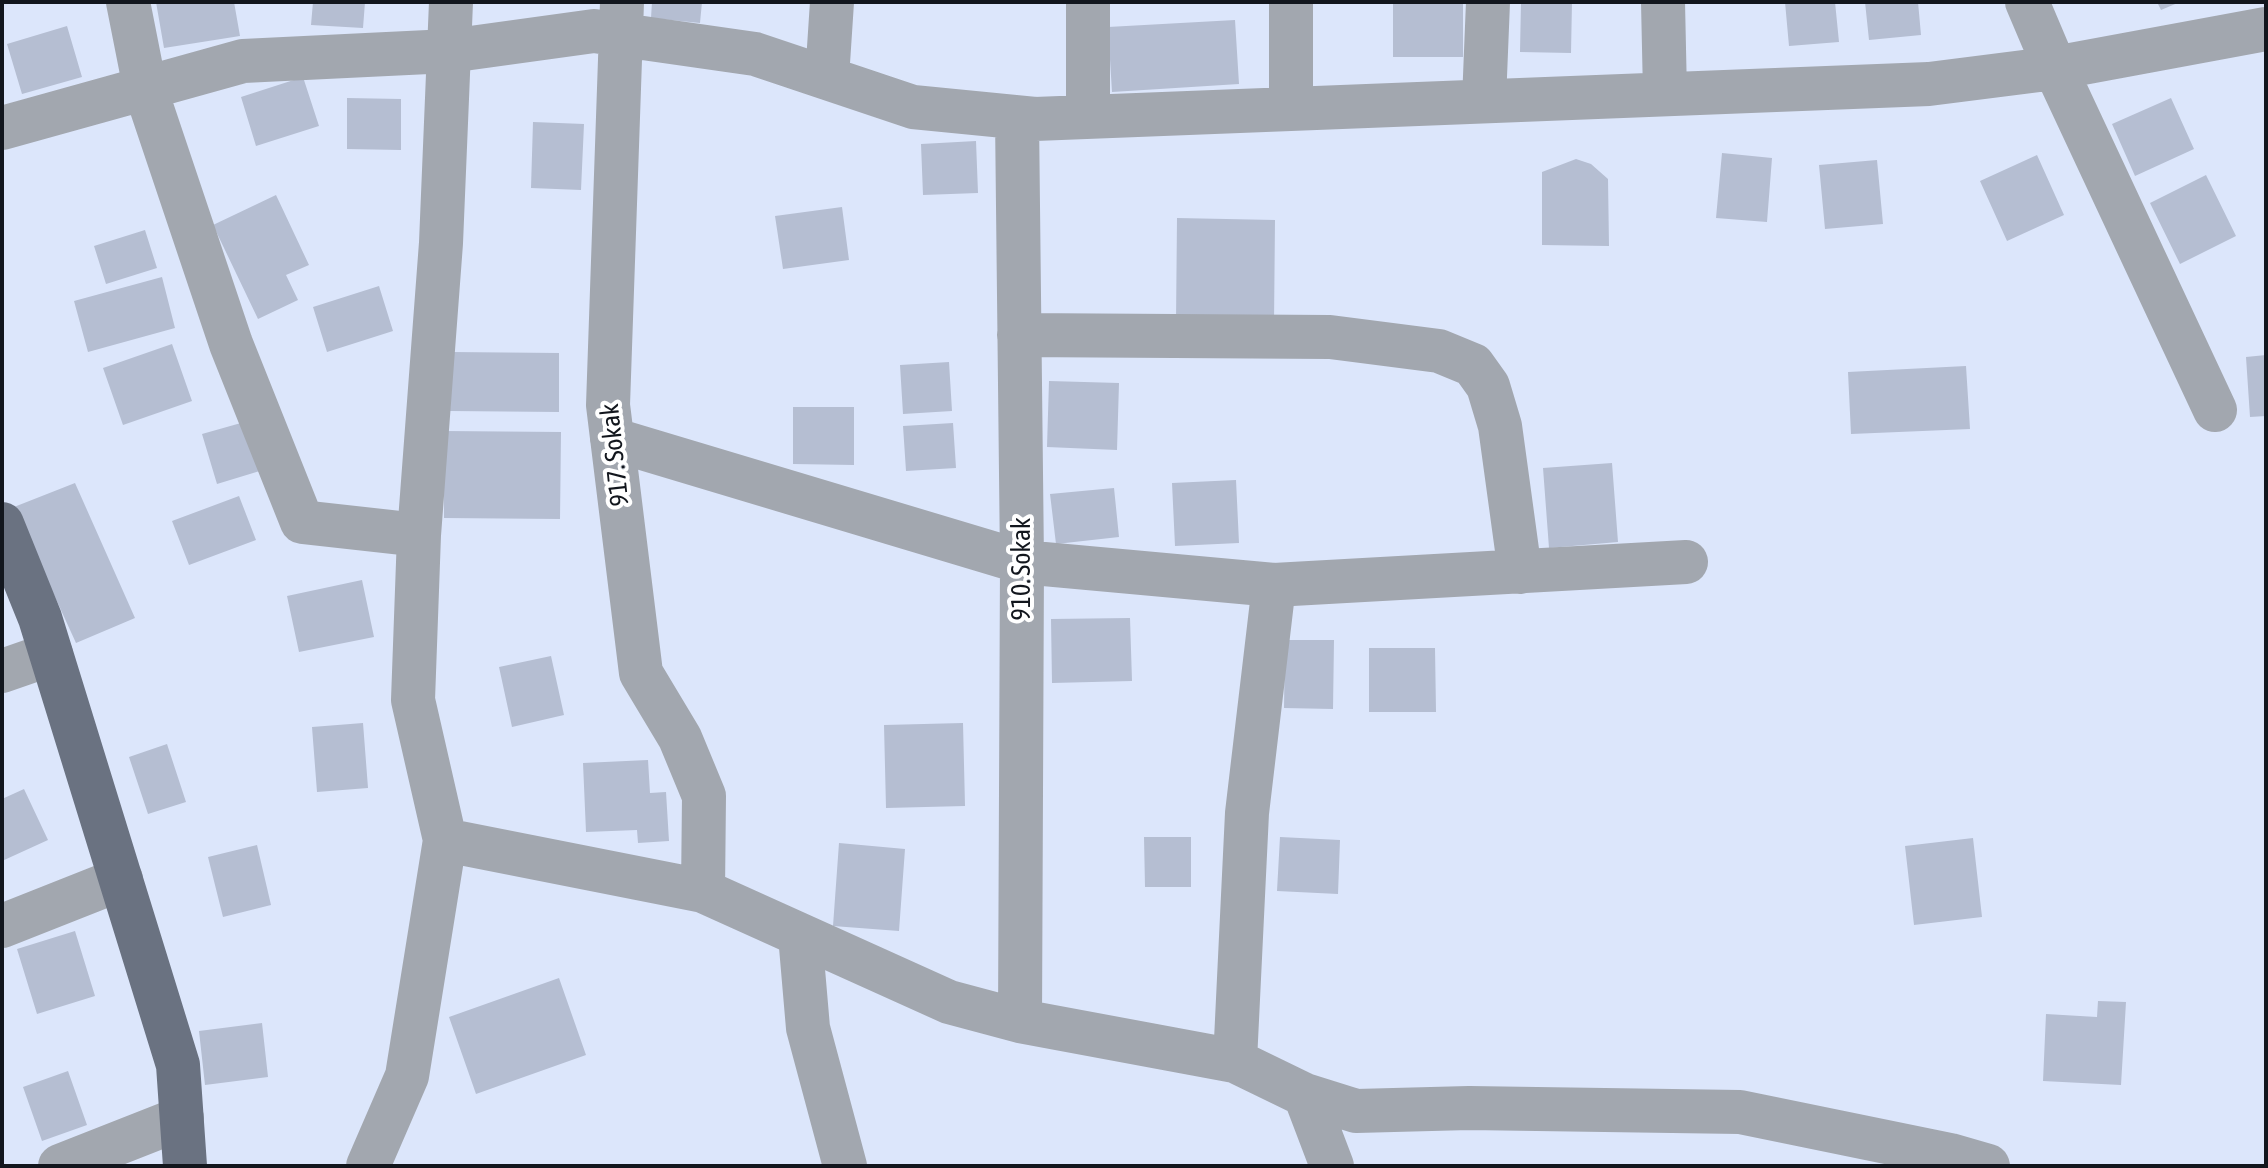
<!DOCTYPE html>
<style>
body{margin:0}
#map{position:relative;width:2268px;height:1168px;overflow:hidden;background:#dce6fb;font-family:"Asap Condensed",sans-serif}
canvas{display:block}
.frame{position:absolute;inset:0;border:4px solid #12161d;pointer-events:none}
</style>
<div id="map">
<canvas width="2268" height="1168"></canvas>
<div class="frame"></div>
</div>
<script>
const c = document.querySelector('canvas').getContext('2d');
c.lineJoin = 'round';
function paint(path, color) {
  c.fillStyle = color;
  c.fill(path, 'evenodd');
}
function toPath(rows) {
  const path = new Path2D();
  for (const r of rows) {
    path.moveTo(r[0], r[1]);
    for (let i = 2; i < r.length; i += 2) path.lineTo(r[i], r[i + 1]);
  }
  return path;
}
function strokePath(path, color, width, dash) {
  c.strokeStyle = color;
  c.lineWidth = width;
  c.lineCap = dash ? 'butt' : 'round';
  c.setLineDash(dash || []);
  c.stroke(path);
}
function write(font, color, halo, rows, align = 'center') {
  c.font = font + ' "Asap Condensed",sans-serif';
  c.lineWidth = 8;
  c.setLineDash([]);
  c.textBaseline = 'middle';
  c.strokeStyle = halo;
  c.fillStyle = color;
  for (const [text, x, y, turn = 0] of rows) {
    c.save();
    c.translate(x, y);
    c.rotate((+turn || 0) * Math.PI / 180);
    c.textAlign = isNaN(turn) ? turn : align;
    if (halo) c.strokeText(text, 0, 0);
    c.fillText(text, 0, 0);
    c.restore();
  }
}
const building = toPath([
 [156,2,234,2,240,36,164,48],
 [313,2,365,2,363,28,311,25],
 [652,2,702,2,700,23,651,18],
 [1521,2,1572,2,1571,53,1520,52],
 [1785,2,1835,2,1839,42,1789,46],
 [1865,2,1918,2,1921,35,1869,40],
 [2157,2,2180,2,2161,10],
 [1463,3,1463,57,1393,57,1393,4],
 [1235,20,1239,84,1112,92,1108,27],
 [67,26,82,77,22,94,7,44],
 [303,77,319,126,256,146,241,97],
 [347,98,401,99,401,150,347,149],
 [2171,98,2194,149,2135,176,2112,124],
 [533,122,584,124,581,190,531,188],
 [976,141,978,193,923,195,921,144],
 [1722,153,1772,158,1767,222,1716,218],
 [2037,155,2064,215,2007,241,1980,181],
 [1576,159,1591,164,1608,179,1609,246,1542,245,1542,172],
 [1877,160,1883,224,1825,229,1819,165],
 [2206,175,2236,236,2180,264,2150,203],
 [276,195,309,265,286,275,298,300,258,319,213,225],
 [842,207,849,260,783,269,775,216],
 [1177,218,1275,220,1274,323,1176,322],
 [145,230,157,268,106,284,94,246],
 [162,277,175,328,88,352,74,301],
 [379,286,393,331,327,352,313,307],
 [172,344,192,401,123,425,103,368],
 [451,352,559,353,559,412,450,411],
 [2266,355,2266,416,2250,417,2246,357],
 [949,362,952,411,903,414,900,365],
 [1966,366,1970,429,1851,434,1848,372],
 [1049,381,1119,383,1117,450,1047,447],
 [793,407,854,407,854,465,793,464],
 [248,421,263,470,217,484,202,434],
 [953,423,956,468,906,471,903,426],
 [444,431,561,432,560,519,444,518],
 [1612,463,1618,542,1549,548,1543,468],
 [1236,480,1239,543,1175,546,1172,483],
 [75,483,135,618,76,643,14,507],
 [1114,488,1119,537,1056,544,1050,494],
 [239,496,256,540,189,565,172,521],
 [362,580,374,637,299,652,287,596],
 [1130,618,1132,681,1052,683,1051,619],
 [1285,640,1334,640,1333,709,1284,708],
 [1369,648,1435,648,1436,712,1369,712],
 [551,656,564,715,512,727,499,667],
 [363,723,368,788,317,792,312,727],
 [963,723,965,806,886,808,884,725],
 [167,744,186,802,148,814,129,757],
 [648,760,650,793,666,792,669,841,638,843,637,830,586,832,583,763],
 [24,789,48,840,2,861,2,799],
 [1144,837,1191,837,1191,887,1145,887],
 [1280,837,1340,840,1338,894,1277,891],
 [1973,838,1982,917,1914,925,1905,846],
 [839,843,905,849,899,931,833,926],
 [257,845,271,905,223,917,208,857],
 [75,931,95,996,37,1014,17,949],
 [559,978,586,1055,476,1094,449,1017],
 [2098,1001,2126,1002,2121,1085,2043,1081,2046,1014,2097,1017],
 [262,1023,268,1077,205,1085,199,1031],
 [68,1071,87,1125,42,1141,23,1087]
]);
const minor = toPath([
 [128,2,145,88,231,344,302,522,419,535],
 [622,2,608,405,641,673,680,738,704,796,703,891],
 [1663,2,1665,94],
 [2027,2,2055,68,2215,410],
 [827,78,832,2],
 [1484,101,1488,2],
 [1291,109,1291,2],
 [1017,117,1022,562,1020,1021],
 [1088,117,1088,2],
 [2,128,243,61,449,51,594,31,755,54,913,107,1035,119,1929,84,2055,68,2266,29],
 [1019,335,1330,337,1439,351,1473,365,1488,386,1500,426,1520,572],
 [612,439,1022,562,1274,585,1686,562],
 [2,671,51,654],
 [445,840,703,891,949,1002,1020,1021,1235,1061,1305,1095,1356,1111,1469,1108,1740,1112,1950,1155,1988,1166],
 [2,926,121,879],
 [800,935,808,1028,845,1166],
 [1235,1061,1247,813,1274,585],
 [1305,1095,1332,1166],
 [60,1166,182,1118],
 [368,1166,407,1076,445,840,413,700,419,535,441,243,451,2]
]);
const major = toPath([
 [2,524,40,618,178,1065,185,1166]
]);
const streetNames = [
 ["917. Sokak",615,455,-96],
 ["910. Sokak",1022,569,-90]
];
paint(building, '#b5bed2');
strokePath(minor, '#a2a7af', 44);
strokePath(major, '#6a7281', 44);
write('26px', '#12161d', '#fff', streetNames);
</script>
